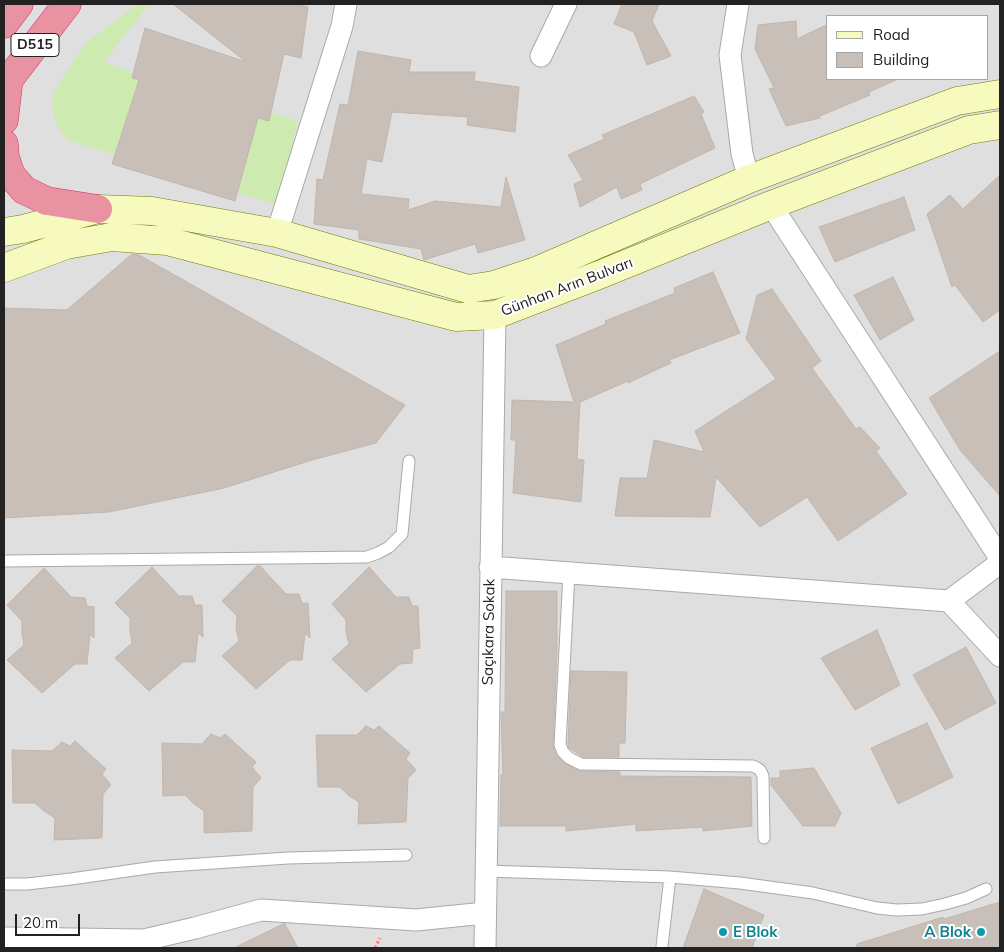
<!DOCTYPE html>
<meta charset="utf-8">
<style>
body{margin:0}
#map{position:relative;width:1004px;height:952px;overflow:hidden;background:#f2efe9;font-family:Mulish,sans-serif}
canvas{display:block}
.frame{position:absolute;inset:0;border:5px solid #222;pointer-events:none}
.legend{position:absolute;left:826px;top:15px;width:162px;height:65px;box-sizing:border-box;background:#fff;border:1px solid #a7a7a7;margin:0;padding:6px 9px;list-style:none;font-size:15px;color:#222}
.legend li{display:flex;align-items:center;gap:10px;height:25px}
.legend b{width:25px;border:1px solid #a7a7a7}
.scale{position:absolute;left:15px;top:914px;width:65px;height:22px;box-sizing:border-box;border:2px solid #222;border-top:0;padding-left:6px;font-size:15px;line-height:18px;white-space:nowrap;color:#222;-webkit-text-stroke:4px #fff;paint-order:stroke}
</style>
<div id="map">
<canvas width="1004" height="952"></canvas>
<div class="frame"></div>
<ul class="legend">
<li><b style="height:6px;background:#f7fabf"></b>Road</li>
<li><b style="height:14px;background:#c7bfb8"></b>Building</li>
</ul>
<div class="scale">20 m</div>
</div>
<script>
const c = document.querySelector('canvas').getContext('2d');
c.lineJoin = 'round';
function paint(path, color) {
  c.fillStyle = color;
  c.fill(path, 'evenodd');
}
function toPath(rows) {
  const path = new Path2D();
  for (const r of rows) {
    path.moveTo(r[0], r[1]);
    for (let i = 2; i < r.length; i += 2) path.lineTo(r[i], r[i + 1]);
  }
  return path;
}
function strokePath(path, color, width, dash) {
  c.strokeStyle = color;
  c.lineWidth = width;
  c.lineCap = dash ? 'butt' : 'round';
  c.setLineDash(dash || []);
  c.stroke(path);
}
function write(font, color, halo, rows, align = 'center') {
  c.font = font + ' Mulish,sans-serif';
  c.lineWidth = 4;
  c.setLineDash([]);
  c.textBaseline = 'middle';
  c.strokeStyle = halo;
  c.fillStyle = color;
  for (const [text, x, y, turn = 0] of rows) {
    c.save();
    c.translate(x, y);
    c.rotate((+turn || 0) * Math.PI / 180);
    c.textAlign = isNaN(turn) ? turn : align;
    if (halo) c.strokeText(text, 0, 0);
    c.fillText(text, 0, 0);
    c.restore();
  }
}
const residential = toPath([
 [4,4,1000,4,1000,948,4,948],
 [828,16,988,16,988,79,828,79]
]);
const grass = toPath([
 [138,4,149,4,104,62,128,71,298,121,277,205,67,140,57,125,52,108,53,96,61,80,86,43]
]);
const building = toPath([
 [173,4,297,4,308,7,301,58,284,54,269,121,258,118,235,201,112,164,139,80,132,78,145,28,246,62,173,4],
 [622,4,659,4,652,21,671,56,647,65,634,32,614,24,622,4],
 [796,21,797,39,828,24,828,79,898,79,869,92,870,95,820,116,820,118,786,126,769,89,774,88,755,49,758,25,796,21],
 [358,51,411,60,409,72,475,72,474,81,519,87,515,132,467,125,468,117,392,112,382,162,367,159,361,194,409,199,408,210,435,201,501,207,506,177,525,240,478,253,475,244,424,260,421,249,359,239,359,230,314,224,317,179,323,180,340,104,348,105,358,51],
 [694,96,704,112,701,114,715,148,640,184,642,190,621,199,617,187,580,207,574,184,583,180,568,155,604,139,602,135,694,96],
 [1000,175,1000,310,983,322,955,285,952,287,927,214,950,195,963,209,1000,175],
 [904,197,915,230,835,262,819,227,904,197],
 [132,254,139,255,405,405,376,443,312,460,224,488,109,512,4,518,4,308,67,310,132,254],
 [713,272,740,333,669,360,671,363,628,383,628,381,580,402,577,459,584,460,581,502,513,493,516,440,511,440,512,400,574,402,556,345,606,324,605,321,675,293,674,288,713,272],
 [893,277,914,320,880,340,854,295,893,277],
 [772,289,821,361,812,368,856,429,860,427,880,448,876,451,907,494,838,541,807,497,760,527,716,477,710,517,615,516,620,478,647,478,654,440,704,452,695,431,776,379,746,339,757,295,772,289],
 [1000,351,1000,496,960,450,929,398,1000,351],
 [257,566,260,566,286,594,299,594,302,603,308,603,310,638,305,633,302,660,290,660,256,689,222,656,239,641,236,629,237,616,222,601,257,566],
 [152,567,179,596,192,596,195,605,202,605,203,637,198,633,195,662,183,662,149,691,115,658,132,643,130,631,130,618,115,603,152,567],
 [369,567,396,597,409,597,412,606,418,606,420,648,413,649,412,663,400,664,366,692,332,659,349,644,346,632,346,620,332,604,369,567],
 [44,568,71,597,85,598,87,606,94,607,94,638,90,634,87,664,75,664,42,693,7,660,24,645,22,633,22,621,7,605,44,568],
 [506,591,557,591,557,651,553,745,556,755,564,763,580,771,620,772,620,776,751,777,752,826,703,831,703,827,636,831,636,824,566,831,566,826,500,826,501,775,503,775,501,712,505,712,506,591],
 [877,630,900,685,855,710,821,658,877,630],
 [966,647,996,703,945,730,913,675,966,647],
 [571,671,627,672,625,743,619,743,619,757,583,757,569,748,568,744,571,671],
 [927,723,953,777,898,804,871,748,927,723],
 [366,726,374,730,379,726,410,753,406,759,416,770,408,778,406,822,358,824,359,802,349,796,340,787,318,787,316,735,357,735,366,726],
 [211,734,220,738,225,734,256,762,252,767,261,778,253,787,252,831,204,833,204,811,194,804,185,795,163,796,162,743,202,744,211,734],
 [75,741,106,769,102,774,111,785,103,794,102,838,54,840,55,818,44,811,35,803,13,803,12,750,52,751,62,742,70,746,75,741],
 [814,768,841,813,835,826,803,826,771,785,771,778,780,778,780,771,814,768],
 [704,889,764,915,752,948,683,948,704,889],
 [1000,902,1000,948,857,948,857,944,943,917,944,919,1000,902],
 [283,924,285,924,298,948,234,948,283,924]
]);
const path = toPath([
 [375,948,380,938]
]);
const lane = toPath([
 [4,561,367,557,378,553,389,547,402,534,409,461],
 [569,573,560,745,563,752,569,758,581,764,753,766,757,768,760,770,763,776,764,838],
 [486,871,670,877,740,883,813,893,877,908,897,910,922,909,945,904,966,898,986,889],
 [4,884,27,884,71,879,155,867,288,858,406,855],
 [662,946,670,877]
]);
const street = toPath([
 [738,4,730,55,742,154,749,179],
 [541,56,566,4],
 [771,205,1000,558],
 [277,233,342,26,346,4],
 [490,567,949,601,1000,563],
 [949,601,1000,656],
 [4,938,144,940,195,928,261,910,416,920,485,913],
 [485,948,495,315]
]);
const secondary = toPath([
 [4,232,23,229,98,209,152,211,277,233,468,289,494,285,536,271,749,179,957,101,1000,94],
 [4,268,66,245,112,237,167,241,456,317,495,315,599,275,771,205,969,130,1000,125]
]);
const highway = toPath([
 [4,24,19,4],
 [4,86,67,4],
 [4,120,9,78],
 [4,144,5,157,11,175,24,190,47,201,98,209]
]);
const markers = [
 [723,932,5,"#0f9aa8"],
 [981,932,5,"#0f9aa8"]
];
const shields = [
 [35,45,48]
];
const shieldNames = [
 ["D515",35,45]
];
const streetNames = [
 ["Günhan Arın Bulvarı",567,287,-21],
 ["Saçıkara Sokak",489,632,-89]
];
const cultureNames = [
 ["E Blok",733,932],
 ["A Blok",971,932,"right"]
];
paint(residential, '#e0dfdf');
paint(grass, '#cdebb0');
paint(building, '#c7bfb8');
strokePath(building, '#c4b6ab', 1);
strokePath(lane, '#a9a9a9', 13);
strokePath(street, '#a9a9a9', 23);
strokePath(secondary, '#707d05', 29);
strokePath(highway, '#dc2a67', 29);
strokePath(path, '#fa8072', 3, [2.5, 2.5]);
strokePath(lane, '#fff', 11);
strokePath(street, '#fff', 21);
strokePath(secondary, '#f7fabf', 28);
strokePath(highway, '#e892a2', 28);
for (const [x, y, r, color] of markers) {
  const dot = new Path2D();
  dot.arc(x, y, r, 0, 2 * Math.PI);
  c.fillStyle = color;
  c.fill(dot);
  strokePath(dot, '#fff', 2);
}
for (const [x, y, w] of shields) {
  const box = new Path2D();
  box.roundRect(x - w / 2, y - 11.5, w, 23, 4);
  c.fillStyle = '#fff';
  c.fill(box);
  strokePath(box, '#222', 1);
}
write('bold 14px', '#222', null, shieldNames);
write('15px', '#222', '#fff', streetNames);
write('bold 15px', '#0d838f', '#fff', cultureNames, 'left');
</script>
